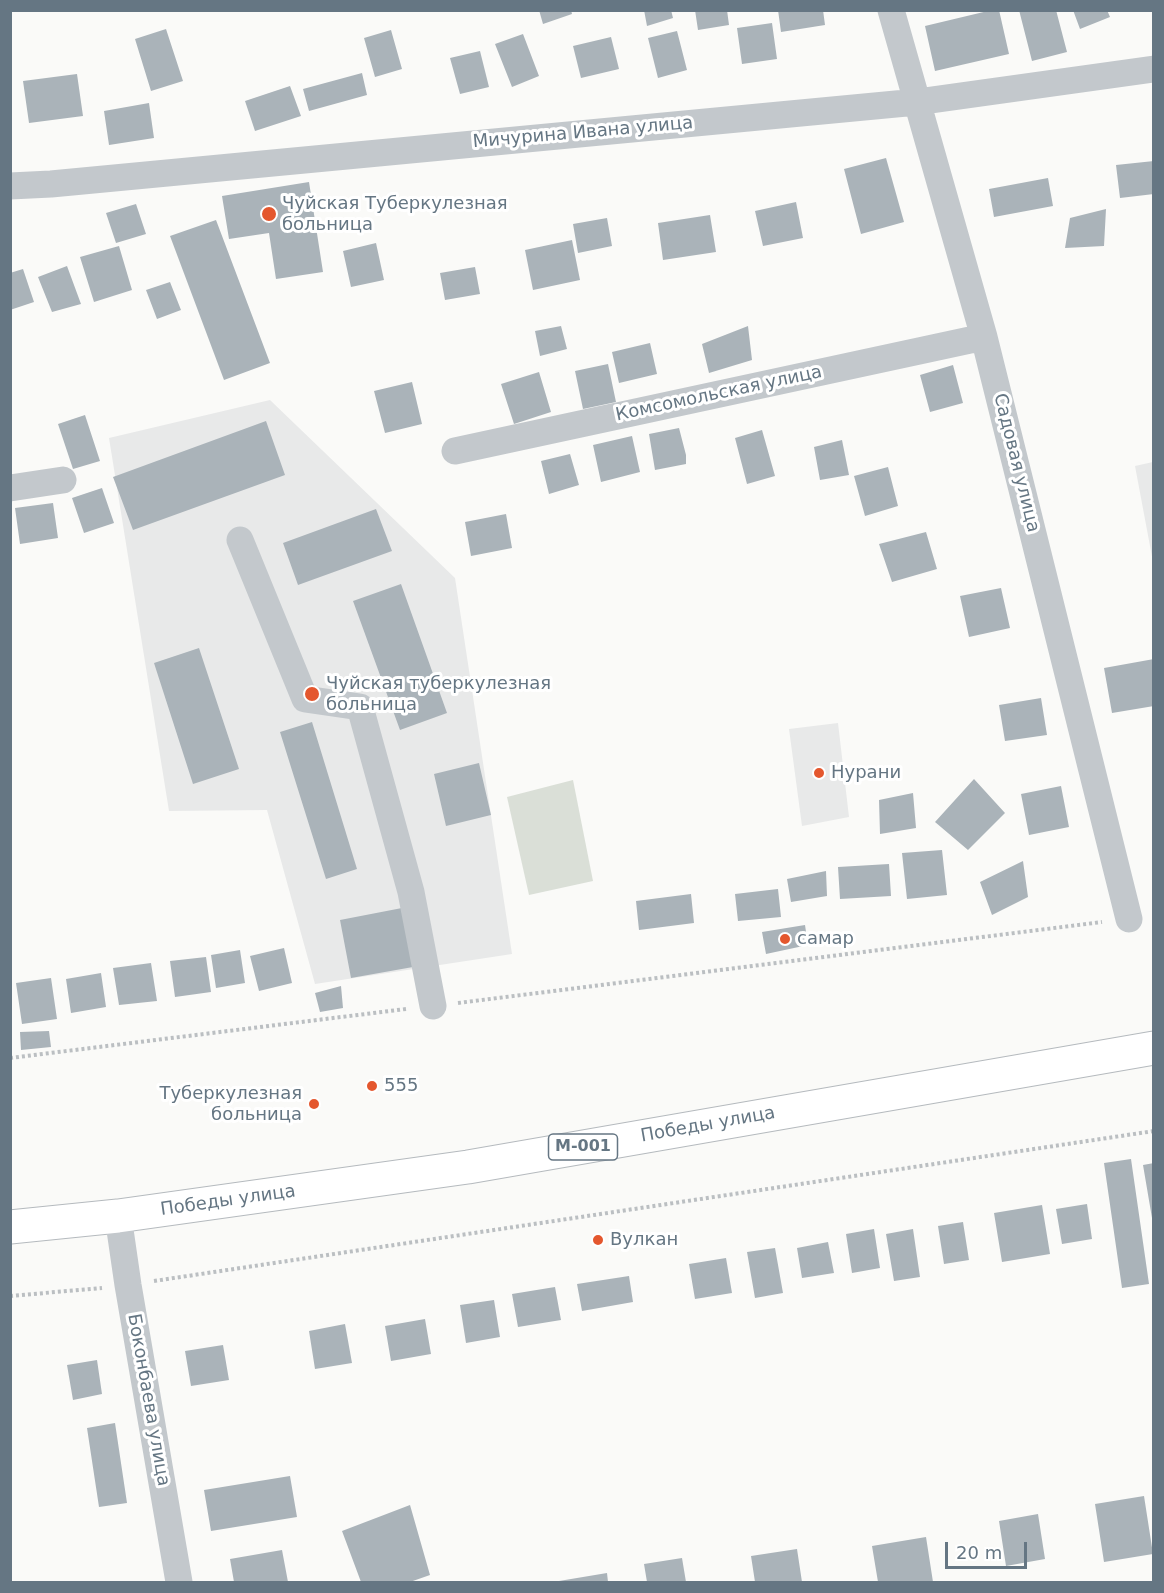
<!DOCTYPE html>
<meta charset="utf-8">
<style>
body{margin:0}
#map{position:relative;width:1164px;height:1593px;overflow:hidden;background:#fafaf8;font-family:"DejaVu Sans",sans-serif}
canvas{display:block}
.frame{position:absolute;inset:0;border:12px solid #657683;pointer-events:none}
.scale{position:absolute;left:945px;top:1542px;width:82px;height:27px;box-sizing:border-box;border:3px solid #657683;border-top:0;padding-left:8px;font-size:18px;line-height:21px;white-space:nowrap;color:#657683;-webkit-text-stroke:4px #fff;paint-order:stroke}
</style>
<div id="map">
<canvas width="1164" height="1593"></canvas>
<div class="frame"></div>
<div class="scale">20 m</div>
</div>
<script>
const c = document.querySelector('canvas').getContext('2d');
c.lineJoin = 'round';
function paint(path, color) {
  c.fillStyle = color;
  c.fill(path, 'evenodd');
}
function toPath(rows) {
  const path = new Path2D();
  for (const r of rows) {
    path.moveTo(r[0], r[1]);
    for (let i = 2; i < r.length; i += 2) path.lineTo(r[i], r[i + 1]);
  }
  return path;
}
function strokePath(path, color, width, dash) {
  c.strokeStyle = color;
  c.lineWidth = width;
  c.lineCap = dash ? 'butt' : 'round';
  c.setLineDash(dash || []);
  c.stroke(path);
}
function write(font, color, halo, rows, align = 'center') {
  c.font = font + ' "DejaVu Sans",sans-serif';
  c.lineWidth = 6;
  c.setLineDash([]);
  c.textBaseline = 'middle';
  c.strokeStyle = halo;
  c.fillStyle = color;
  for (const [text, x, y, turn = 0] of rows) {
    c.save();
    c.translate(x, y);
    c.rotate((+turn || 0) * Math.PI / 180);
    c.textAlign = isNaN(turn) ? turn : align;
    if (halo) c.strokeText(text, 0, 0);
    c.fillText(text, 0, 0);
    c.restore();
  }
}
const built = toPath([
 [270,400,455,578,512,954,315,984,267,810,169,811,109,438],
 [1153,462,1154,562,1153,562,1135,466],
 [838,723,849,817,802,826,789,729]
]);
const green = toPath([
 [573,780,593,881,529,895,507,797]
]);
const building = toPath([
 [539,10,571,10,572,14,543,24],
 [644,10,671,10,673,18,647,26],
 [695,10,727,10,729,25,698,30],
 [778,10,823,10,825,25,781,32],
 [992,10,999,10,1009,54,935,71,925,26],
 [1019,10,1056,10,1067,52,1032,61],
 [1073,10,1107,10,1110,17,1080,29],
 [772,23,777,59,742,64,737,28],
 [166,29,183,81,151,91,135,39],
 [391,30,402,69,375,77,364,38],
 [677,31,687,70,658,78,648,38],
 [523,34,539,76,512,87,495,44],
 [611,37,619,69,581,78,573,46],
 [480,51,489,87,460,94,450,58],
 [362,73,367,95,309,111,303,89],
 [77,74,83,116,29,123,23,81],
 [290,86,301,116,255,131,245,101],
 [149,103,154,138,109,145,104,111],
 [886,158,904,222,861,234,844,169],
 [1154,161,1154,194,1120,198,1116,165],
 [1048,178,1053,206,994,217,989,189],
 [309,182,323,272,276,279,269,233,229,239,222,196],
 [796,202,803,238,763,246,755,211],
 [136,204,146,234,116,243,106,213],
 [1106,209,1104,246,1065,248,1070,218],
 [710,215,716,252,663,260,658,223],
 [607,218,612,246,578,253,573,224],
 [216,220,270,363,224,380,170,236],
 [572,240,580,280,533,290,525,250],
 [376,243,384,280,351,287,343,251],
 [119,246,132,290,94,302,80,257],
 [67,266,81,304,52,312,38,277],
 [475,267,480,294,445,300,440,273],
 [23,269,34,302,10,310,10,273],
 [170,282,181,310,157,319,146,290],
 [561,326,567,349,540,356,535,331],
 [748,326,752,360,709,373,702,344],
 [650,343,657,374,619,383,612,352],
 [608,364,616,402,583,409,575,371],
 [953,365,963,403,930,412,920,375],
 [539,372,551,412,514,424,501,384],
 [412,382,422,424,385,433,374,391],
 [85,415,100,461,73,469,58,424],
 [266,421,285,475,133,530,113,477],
 [679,428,686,455,686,464,655,470,649,434],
 [762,430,775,476,747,484,735,438],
 [632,436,640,472,601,482,593,445],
 [842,440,849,475,820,480,814,447],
 [570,454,579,485,549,494,541,461],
 [888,467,898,506,865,516,854,476],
 [102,488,114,523,84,533,72,498],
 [53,503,58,538,20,544,15,508],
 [376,509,392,551,298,585,283,543],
 [506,514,512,548,471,556,465,522],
 [926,532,937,569,892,582,879,544],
 [401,584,447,713,400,730,353,601],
 [1001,588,1010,628,969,637,960,596],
 [199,648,239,769,193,784,154,663],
 [1154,659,1154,706,1112,713,1104,668],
 [1041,698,1047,735,1005,741,999,705],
 [312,722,357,869,326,879,280,732],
 [479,763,491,815,446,826,434,774],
 [974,779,1005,813,968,850,935,822],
 [1061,786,1069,827,1029,835,1021,794],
 [913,793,916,828,880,834,879,800],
 [942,850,947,895,907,899,902,853],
 [1023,861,1028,897,992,915,980,882],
 [889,864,891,896,840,899,838,867],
 [826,871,827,896,791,902,787,879],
 [778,889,781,917,738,921,735,894],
 [691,894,694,923,639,930,636,901],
 [402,908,413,967,351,978,340,920],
 [805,925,808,945,766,954,762,932],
 [284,948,292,983,259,991,250,956],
 [240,950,245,983,216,988,211,955],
 [206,957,211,992,175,997,170,961],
 [151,963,157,1001,119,1005,113,968],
 [101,973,106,1007,71,1013,66,979],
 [51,978,57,1019,22,1024,16,983],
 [341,986,343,1008,320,1012,315,993],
 [49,1031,51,1047,21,1050,20,1032],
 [1131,1159,1149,1284,1122,1288,1104,1163],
 [1154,1163,1154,1218,1152,1218,1143,1165],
 [1087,1204,1092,1239,1062,1244,1056,1209],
 [1042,1205,1050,1254,1002,1262,994,1213],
 [963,1222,969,1260,944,1264,938,1226],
 [874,1229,880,1268,852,1273,846,1234],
 [913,1229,920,1277,894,1281,886,1234],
 [828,1242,834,1273,802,1278,797,1248],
 [775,1248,783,1293,755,1298,747,1252],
 [726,1258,732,1293,695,1299,689,1264],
 [629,1276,633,1302,582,1311,577,1284],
 [555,1287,561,1320,518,1327,512,1294],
 [494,1300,500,1337,466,1343,460,1305],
 [425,1319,431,1354,391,1361,385,1326],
 [345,1324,352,1363,315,1369,309,1331],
 [223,1345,229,1380,191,1386,185,1351],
 [97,1360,102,1394,73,1400,67,1365],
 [115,1423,127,1503,99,1507,87,1428],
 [290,1476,297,1517,211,1531,204,1490],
 [1144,1496,1153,1554,1104,1562,1095,1504],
 [410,1505,430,1575,410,1582,361,1582,342,1531],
 [1038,1514,1045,1559,1006,1566,999,1521],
 [926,1537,933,1582,878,1582,872,1546],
 [797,1549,802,1582,755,1582,751,1556],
 [282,1550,288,1582,234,1582,230,1559],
 [682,1558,686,1582,647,1582,644,1564],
 [607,1573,608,1582,560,1582,559,1581]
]);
const path = toPath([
 [458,1003,1102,922],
 [10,1058,406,1009],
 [154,1281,1154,1131],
 [10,1296,102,1288]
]);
const minor = toPath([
 [891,10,984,337,1129,919],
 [10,186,51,184,917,102,1154,69],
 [455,451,984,337],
 [10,488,63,480],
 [240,540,305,699,360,707,411,892,433,1006],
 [118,1216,128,1285,179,1582]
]);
const major = toPath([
 [10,1227,118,1216,468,1167,1154,1048]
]);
const markers = [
 [269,214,8,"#e4572e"],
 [312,694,8,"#e4572e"],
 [819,773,6,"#e4572e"],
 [785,939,6,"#e4572e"],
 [372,1086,6,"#e4572e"],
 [314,1104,6,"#e4572e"],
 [598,1240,6,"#e4572e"]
];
const shields = [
 [583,1147,69]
];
const shieldNames = [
 ["М-001",583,1147]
];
const streetNames = [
 ["Мичурина Ивана улица",583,133,-5],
 ["Комсомольская улица",719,394,-12],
 ["Садовая улица",1016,463,76],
 ["Победы улица",708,1125,-10],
 ["Победы улица",228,1201,-8],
 ["Боконбаева улица",148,1400,80]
];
const poiNames = [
 ["Чуйская Туберкулезная",282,204],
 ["больница",282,225],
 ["Чуйская туберкулезная",326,684],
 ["больница",326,705],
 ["Нурани",831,773],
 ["самар",797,939],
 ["555",384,1086],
 ["Туберкулезная",302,1094,"right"],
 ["больница",302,1115,"right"],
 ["Вулкан",610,1240]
];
paint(built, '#e8e9e9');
paint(green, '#dadfd7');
paint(building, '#aab3b9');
strokePath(major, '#b5babe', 35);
strokePath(path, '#bbbfc2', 4, [3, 3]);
strokePath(minor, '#c3c8cc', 27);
strokePath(major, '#fff', 33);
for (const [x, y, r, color] of markers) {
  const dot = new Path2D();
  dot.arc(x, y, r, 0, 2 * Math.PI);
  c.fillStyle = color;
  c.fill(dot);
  strokePath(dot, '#fff', 2);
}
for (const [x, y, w] of shields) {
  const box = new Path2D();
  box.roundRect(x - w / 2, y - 13, w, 26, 4.5);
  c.fillStyle = '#fff';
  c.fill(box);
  strokePath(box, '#657683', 1.5);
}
write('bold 16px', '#657683', null, shieldNames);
write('18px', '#657683', '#fff', streetNames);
write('18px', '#657683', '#fff', poiNames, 'left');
</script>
